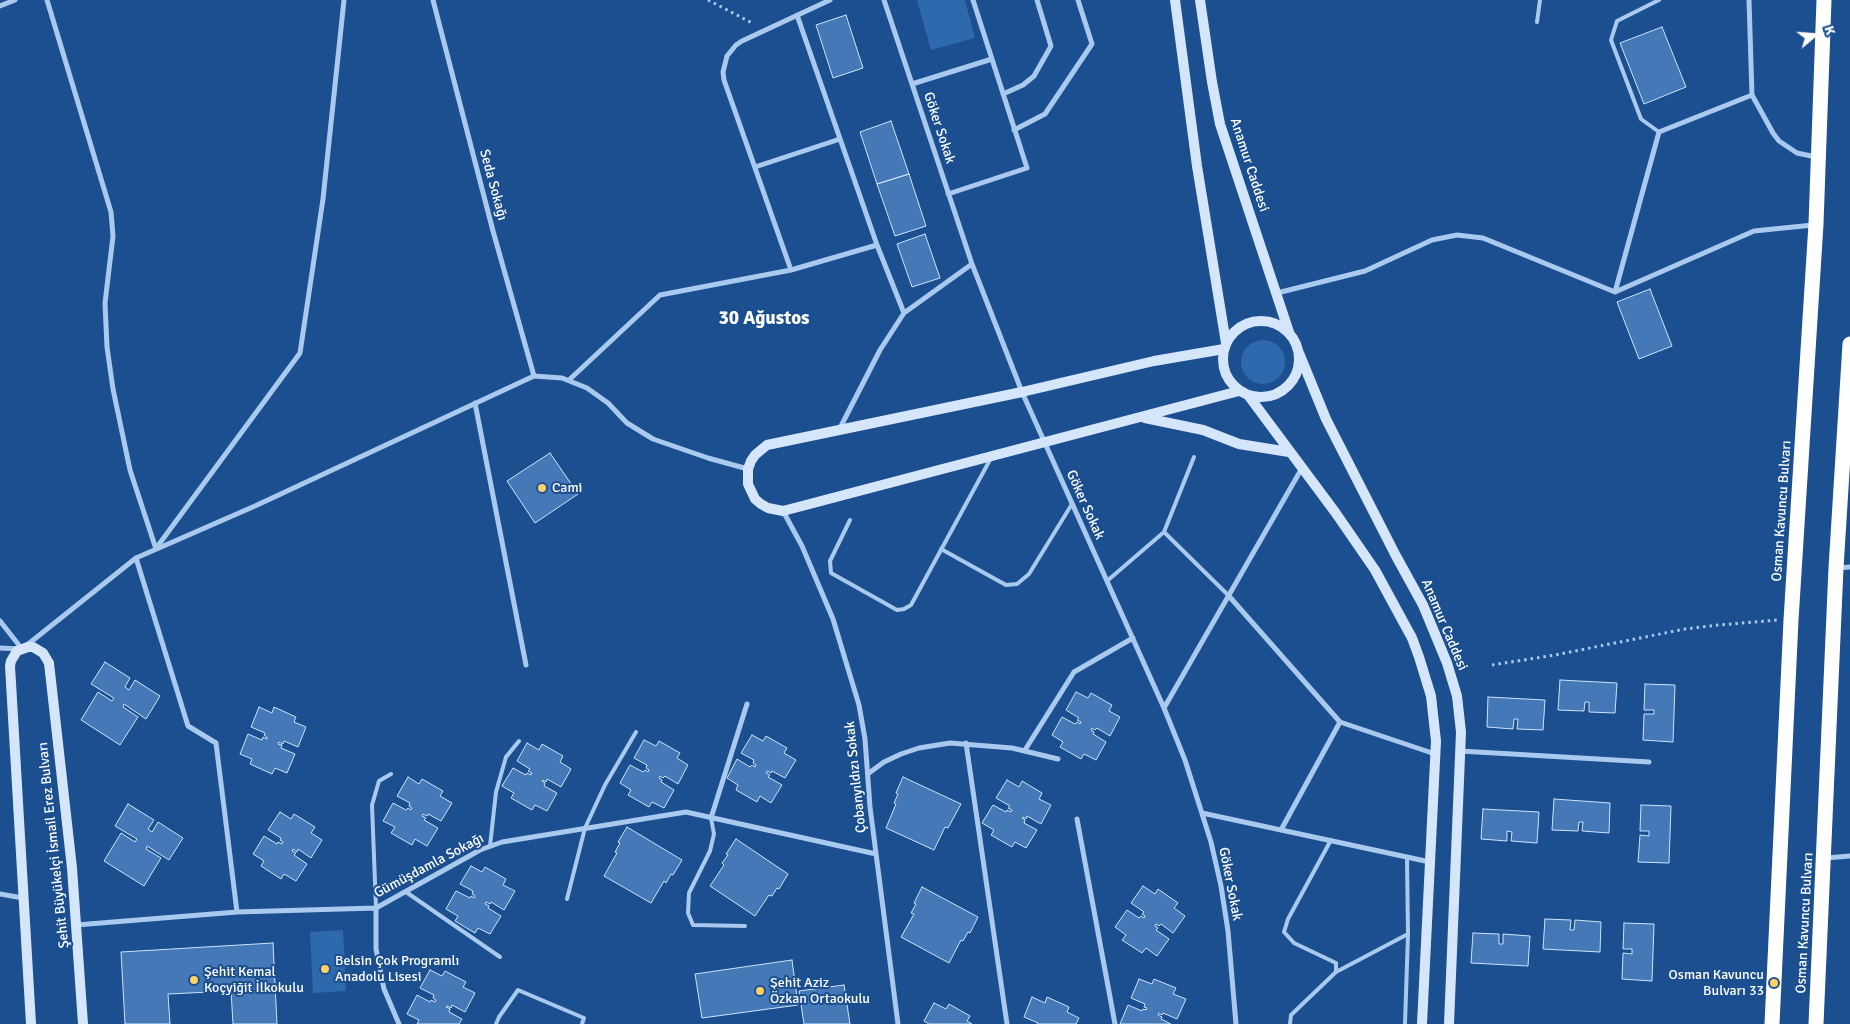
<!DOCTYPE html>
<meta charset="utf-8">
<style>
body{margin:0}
#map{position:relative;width:1850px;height:1024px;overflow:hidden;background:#1b4f8f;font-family:Signika,sans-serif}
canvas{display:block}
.north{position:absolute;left:1790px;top:10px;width:50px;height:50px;-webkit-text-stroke:4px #1b4f8f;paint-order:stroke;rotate:72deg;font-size:14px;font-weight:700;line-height:20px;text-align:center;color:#fff}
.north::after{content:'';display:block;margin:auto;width:18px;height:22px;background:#fff;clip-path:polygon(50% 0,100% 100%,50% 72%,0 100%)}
</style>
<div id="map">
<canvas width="1850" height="1024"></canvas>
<div class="north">K</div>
</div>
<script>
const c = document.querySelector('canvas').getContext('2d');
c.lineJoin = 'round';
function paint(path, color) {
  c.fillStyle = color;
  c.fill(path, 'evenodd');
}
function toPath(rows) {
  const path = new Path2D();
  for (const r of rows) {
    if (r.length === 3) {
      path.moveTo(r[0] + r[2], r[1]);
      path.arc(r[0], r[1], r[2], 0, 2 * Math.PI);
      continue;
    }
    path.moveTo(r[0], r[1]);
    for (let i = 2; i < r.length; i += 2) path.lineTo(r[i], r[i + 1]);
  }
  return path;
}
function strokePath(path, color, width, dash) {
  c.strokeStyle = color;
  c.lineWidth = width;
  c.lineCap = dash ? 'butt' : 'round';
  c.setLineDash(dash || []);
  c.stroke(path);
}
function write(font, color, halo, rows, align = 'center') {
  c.font = font + ' Signika,sans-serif';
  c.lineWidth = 4;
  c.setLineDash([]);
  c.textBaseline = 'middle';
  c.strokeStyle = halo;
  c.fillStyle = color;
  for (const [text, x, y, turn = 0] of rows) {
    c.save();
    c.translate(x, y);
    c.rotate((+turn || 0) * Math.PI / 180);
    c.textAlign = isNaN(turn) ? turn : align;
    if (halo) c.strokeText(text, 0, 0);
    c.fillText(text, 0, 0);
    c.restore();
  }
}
const green = toPath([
 [917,0,965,0,975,38,931,50],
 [1263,362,22],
 [343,930,346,991,313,993,310,932]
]);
const building = toPath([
 [846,15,863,68,833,78,816,25,846,15],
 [1662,27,1686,87,1644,104,1620,43,1662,27],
 [891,121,909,174,877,184,860,132,891,121],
 [909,174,926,226,895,236,877,184,909,174],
 [925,234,940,278,912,287,897,244,925,234],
 [1650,289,1672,346,1639,359,1617,302,1650,289],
 [550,453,578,494,535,523,507,481,550,453],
 [105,662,130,678,125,687,129,690,135,680,160,696,146,719,124,704,123,707,138,717,120,745,81,720,98,692,112,701,114,698,91,684,105,662],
 [1560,680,1617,683,1615,713,1589,712,1589,702,1585,702,1584,711,1558,710,1560,680],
 [1645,684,1675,685,1673,742,1643,740,1644,714,1654,714,1654,710,1644,710,1645,684],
 [1076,692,1088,698,1091,693,1112,705,1109,711,1120,717,1110,736,1097,728,1095,730,1092,728,1091,730,1094,732,1093,734,1106,742,1096,760,1084,754,1081,759,1060,747,1063,742,1052,735,1062,717,1075,724,1077,722,1080,724,1081,722,1077,720,1079,718,1066,710,1076,692],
 [1488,697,1545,700,1543,730,1517,729,1518,719,1514,719,1513,729,1487,727,1488,697],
 [259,707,272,713,274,707,296,717,294,722,306,727,298,747,284,741,283,744,279,742,278,744,282,745,281,748,295,754,287,773,275,768,272,774,250,764,252,759,240,754,248,734,262,740,263,737,267,739,267,737,264,735,265,733,251,727,259,707],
 [752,735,763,741,766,736,787,748,784,753,796,760,785,778,772,771,771,773,767,771,766,773,770,775,768,777,782,785,771,803,760,796,757,802,736,790,738,785,727,778,737,759,750,767,752,765,755,767,756,765,753,763,754,760,741,753,752,735],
 [644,740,656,746,659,741,680,753,677,758,688,765,678,784,665,776,663,778,660,776,659,778,662,780,661,782,674,790,664,808,652,802,649,807,628,795,631,790,620,783,630,765,643,772,645,770,648,772,649,770,646,768,647,765,634,758,644,740],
 [527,743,539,750,542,744,563,756,560,762,571,769,561,787,547,779,546,782,543,780,542,781,545,783,544,786,557,793,547,811,535,805,532,810,511,798,514,793,502,786,513,768,526,775,527,773,531,775,532,773,528,771,530,769,517,761,527,743],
 [408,777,419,784,422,779,443,791,440,796,452,803,441,821,428,814,427,816,423,814,422,816,426,818,424,820,438,828,427,846,415,839,412,845,391,833,395,827,383,821,393,803,406,810,408,808,411,810,412,808,409,806,410,803,397,796,408,777],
 [903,777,961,804,948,828,945,827,934,850,886,828,896,804,894,803,898,794,896,793,903,777],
 [1007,780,1019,787,1022,781,1042,793,1039,799,1051,805,1041,824,1027,816,1026,819,1023,817,1022,818,1025,820,1024,823,1037,830,1026,848,1015,842,1012,847,991,835,994,830,982,823,993,805,1006,812,1007,810,1011,812,1012,810,1008,808,1010,806,996,798,1007,780],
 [1554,799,1610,803,1609,833,1582,831,1583,822,1579,822,1578,831,1552,830,1554,799],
 [128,804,154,820,148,829,152,832,158,822,183,838,169,860,147,846,146,849,161,858,144,886,104,861,121,833,135,842,137,839,115,826,128,804],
 [1641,805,1671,806,1669,863,1638,862,1640,835,1649,836,1649,831,1640,831,1641,805],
 [1483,809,1539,812,1537,843,1511,841,1512,832,1507,831,1507,841,1481,839,1483,809],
 [280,812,291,819,294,814,315,827,311,833,322,840,311,858,298,849,297,852,293,849,292,851,296,853,294,855,307,864,296,881,284,874,281,879,261,866,264,861,253,854,264,836,277,844,278,842,282,844,283,842,280,840,281,838,268,830,280,812],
 [627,827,682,860,673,875,671,874,666,883,664,881,651,903,604,876,617,853,615,852,620,843,618,842,627,827],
 [736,839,788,874,779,889,777,888,772,896,769,895,755,916,710,886,724,865,722,863,728,855,726,854,736,839],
 [471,866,482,872,485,867,506,879,503,885,515,891,504,910,491,902,490,904,486,902,485,904,489,906,488,908,501,916,490,934,478,928,475,933,455,921,458,916,446,909,456,891,470,898,471,896,474,898,475,896,472,894,473,891,460,884,471,866],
 [1143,886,1155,894,1158,889,1178,903,1174,908,1185,916,1173,933,1161,924,1159,926,1156,924,1155,926,1158,928,1156,930,1169,939,1157,956,1146,948,1142,953,1122,940,1126,935,1115,927,1127,910,1139,918,1141,916,1144,918,1145,916,1142,914,1144,912,1131,903,1143,886],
 [922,887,978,917,970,933,968,932,963,941,961,940,949,963,901,937,914,914,911,913,916,904,914,903,922,887],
 [1545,919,1571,920,1570,930,1574,930,1575,920,1601,922,1600,952,1543,949,1545,919],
 [1624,923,1654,924,1652,981,1622,979,1623,953,1632,954,1632,949,1623,949,1624,923],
 [1473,933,1499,934,1499,944,1503,944,1503,934,1530,936,1528,966,1471,963,1473,933],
 [273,943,277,1024,233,1024,231,991,168,994,170,1024,125,1024,121,952,273,943],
 [792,960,798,1005,702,1018,695,974,792,960],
 [430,970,442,976,445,971,466,982,463,987,475,993,465,1012,452,1005,451,1008,447,1006,446,1007,450,1009,449,1012,462,1019,459,1024,417,1024,419,1020,407,1014,417,995,430,1002,431,1000,435,1002,436,1000,433,998,434,995,420,988,430,970],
 [1139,979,1152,984,1154,979,1176,988,1173,994,1186,999,1177,1019,1163,1013,1162,1015,1159,1013,1158,1015,1162,1017,1161,1019,1171,1024,1120,1024,1128,1005,1142,1011,1143,1009,1146,1010,1147,1008,1144,1007,1145,1004,1131,998,1139,979],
 [844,985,850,1024,804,1024,799,991,844,985],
 [1032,997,1045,1003,1047,997,1069,1007,1067,1012,1079,1018,1076,1024,1037,1024,1038,1023,1024,1017,1032,997],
 [934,1003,946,1009,949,1004,970,1016,967,1021,972,1024,929,1024,924,1021,934,1003]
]);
const path = toPath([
 [708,0,754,24],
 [1492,665,1555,655,1685,629,1719,625,1778,620]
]);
const lane = toPath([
 [1659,0,1617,21,1611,40,1641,119,1659,132],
 [1537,22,1540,0],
 [850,520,830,561,831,573,897,610,904,609,911,605,991,458],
 [1164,532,1228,595],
 [941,549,1006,585,1017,584,1029,574,1072,504],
 [1107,581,1164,532,1194,457],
 [711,818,714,834,710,851,689,893,688,913,693,925,745,926],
 [490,846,496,792,506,757,519,741],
 [406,892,500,957],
 [567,899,585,828,605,785,636,732],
 [376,908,372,805,379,781,391,774],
 [1336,972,1408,934],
 [496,1024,499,1017,518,990,584,1018,582,1024],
 [1290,1024,1291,1015,1336,972,1336,963,1294,943,1284,932,1288,919,1331,840],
 [1405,1024,1408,934,1407,857]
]);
const street = toPath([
 [47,0,111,212,113,236,105,303,107,347,113,389,130,470,156,549],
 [433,0,493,231,534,376],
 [830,0,742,41,736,45,727,56,723,72,724,80,791,270,877,245],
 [884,0,972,264,1022,392,1164,708,1185,760,1211,842,1221,886,1228,931,1236,1024],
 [1749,0,1752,95,1773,133,1779,141,1797,153,1816,157],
 [0,6,15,0],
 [797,15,877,245,904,313],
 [912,84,992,59],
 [1003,94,1023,85,1034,76,1051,46,1037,0],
 [1014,130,1045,114,1092,44,1078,0],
 [755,167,840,139],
 [948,194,1027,168,973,0],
 [1615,292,1659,132,1752,95],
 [1277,293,1365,271,1432,240,1457,235,1483,238,1615,292,1754,231,1813,225],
 [569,380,660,295,791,270],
 [475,403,526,665],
 [839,430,880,350,904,313,972,264],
 [783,511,802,546,833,619,859,705,865,739,870,807,898,1024],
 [157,547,300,353,323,199,344,0],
 [136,558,188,726,216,743,237,912],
 [1838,568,1850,567],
 [1228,595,1340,722,1281,830],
 [0,621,22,649],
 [27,645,136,558,255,506,534,376,562,378,587,388,608,403,627,423,653,439,708,458,748,469],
 [0,648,19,649],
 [1164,708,1302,468],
 [1340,722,1435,754],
 [966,743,1007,1024],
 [1025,750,1074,672,1133,638],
 [1460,751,1649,762],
 [869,773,884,762,901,754,919,748,950,743,1012,748,1058,759],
 [1202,813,1430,862],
 [711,818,747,704],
 [1077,819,1115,1024],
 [1826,858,1850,856],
 [0,894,23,898],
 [376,908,376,949,384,989,399,1024],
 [76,925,237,912,376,908,480,850,502,842,686,812,876,854]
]);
const secondary = toPath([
 [1175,0,1197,166,1226,343],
 [1200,0,1212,82,1220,124,1290,335],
 [1261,359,38],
 [1224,349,1154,361,1022,392,767,445,755,455,751,461,748,469,748,484,755,499,761,504,768,508,783,511,1239,391],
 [1299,353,1326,419,1396,556,1423,605,1447,663,1457,696,1461,732,1449,1024],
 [1248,395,1335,512,1375,570,1412,638,1419,657,1431,696,1436,741,1422,1024],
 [1145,418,1203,430,1239,444,1289,452],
 [31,1024,10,666,11,661,17,651,28,647,33,647,43,653,49,663,72,868,83,1024]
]);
const highway = toPath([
 [1772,1024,1791,620,1816,224,1824,0],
 [1816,1024,1836,568,1850,344]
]);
const markers = [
 [542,488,5,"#ffd166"],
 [325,969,5,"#ffd166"],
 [194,980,5,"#ffd166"],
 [1774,983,5,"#ffd166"],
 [760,991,5,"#ffd166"]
];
const streetNames = [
 ["Göker Sokak",939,128,72],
 ["Anamur Caddesi",1249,165,72],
 ["Seda Sokağı",493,185,75],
 ["Göker Sokak",1085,505,66],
 ["Osman Kavuncu Bulvarı",1782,511,-86],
 ["Anamur Caddesi",1444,625,67],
 ["Çobanyıldızı Sokak",856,777,-96],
 ["Şehit Büyükelçi İsmail Erez Bulvarı",54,845,-96],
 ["Gümüşdamla Sokağı",429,866,-28],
 ["Göker Sokak",1230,884,79],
 ["Osman Kavuncu Bulvarı",1805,923,-87]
];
const poiNames = [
 ["Cami",552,488],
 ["Belsin Çok Programlı",335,961],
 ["Anadolu Lisesi",335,977],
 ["Şehit Kemal",204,972],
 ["Koçyiğit İlkokulu",204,988],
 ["Osman Kavuncu",1764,975,"right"],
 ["Bulvarı 33",1764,991,"right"],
 ["Şehit Aziz",770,983],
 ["Özkan Ortaokulu",770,999]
];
const districtNames = [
 ["30 Ağustos",764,319]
];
paint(green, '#2e69ad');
paint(building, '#4478b7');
strokePath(building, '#cfe3fa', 1);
strokePath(path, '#a9c9ee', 3, [2.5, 4]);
strokePath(lane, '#a9c9ee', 4);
strokePath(street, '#a9c9ee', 5);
strokePath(secondary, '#d6e6fa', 10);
strokePath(highway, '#fff', 15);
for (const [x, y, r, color] of markers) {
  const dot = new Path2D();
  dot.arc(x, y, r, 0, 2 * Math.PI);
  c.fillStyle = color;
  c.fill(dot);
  strokePath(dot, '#1b4f8f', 2);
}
write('14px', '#fff', '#1b4f8f', streetNames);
write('14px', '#fff', '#1b4f8f', poiNames, 'left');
write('bold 19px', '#fff', '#1b4f8f', districtNames);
</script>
